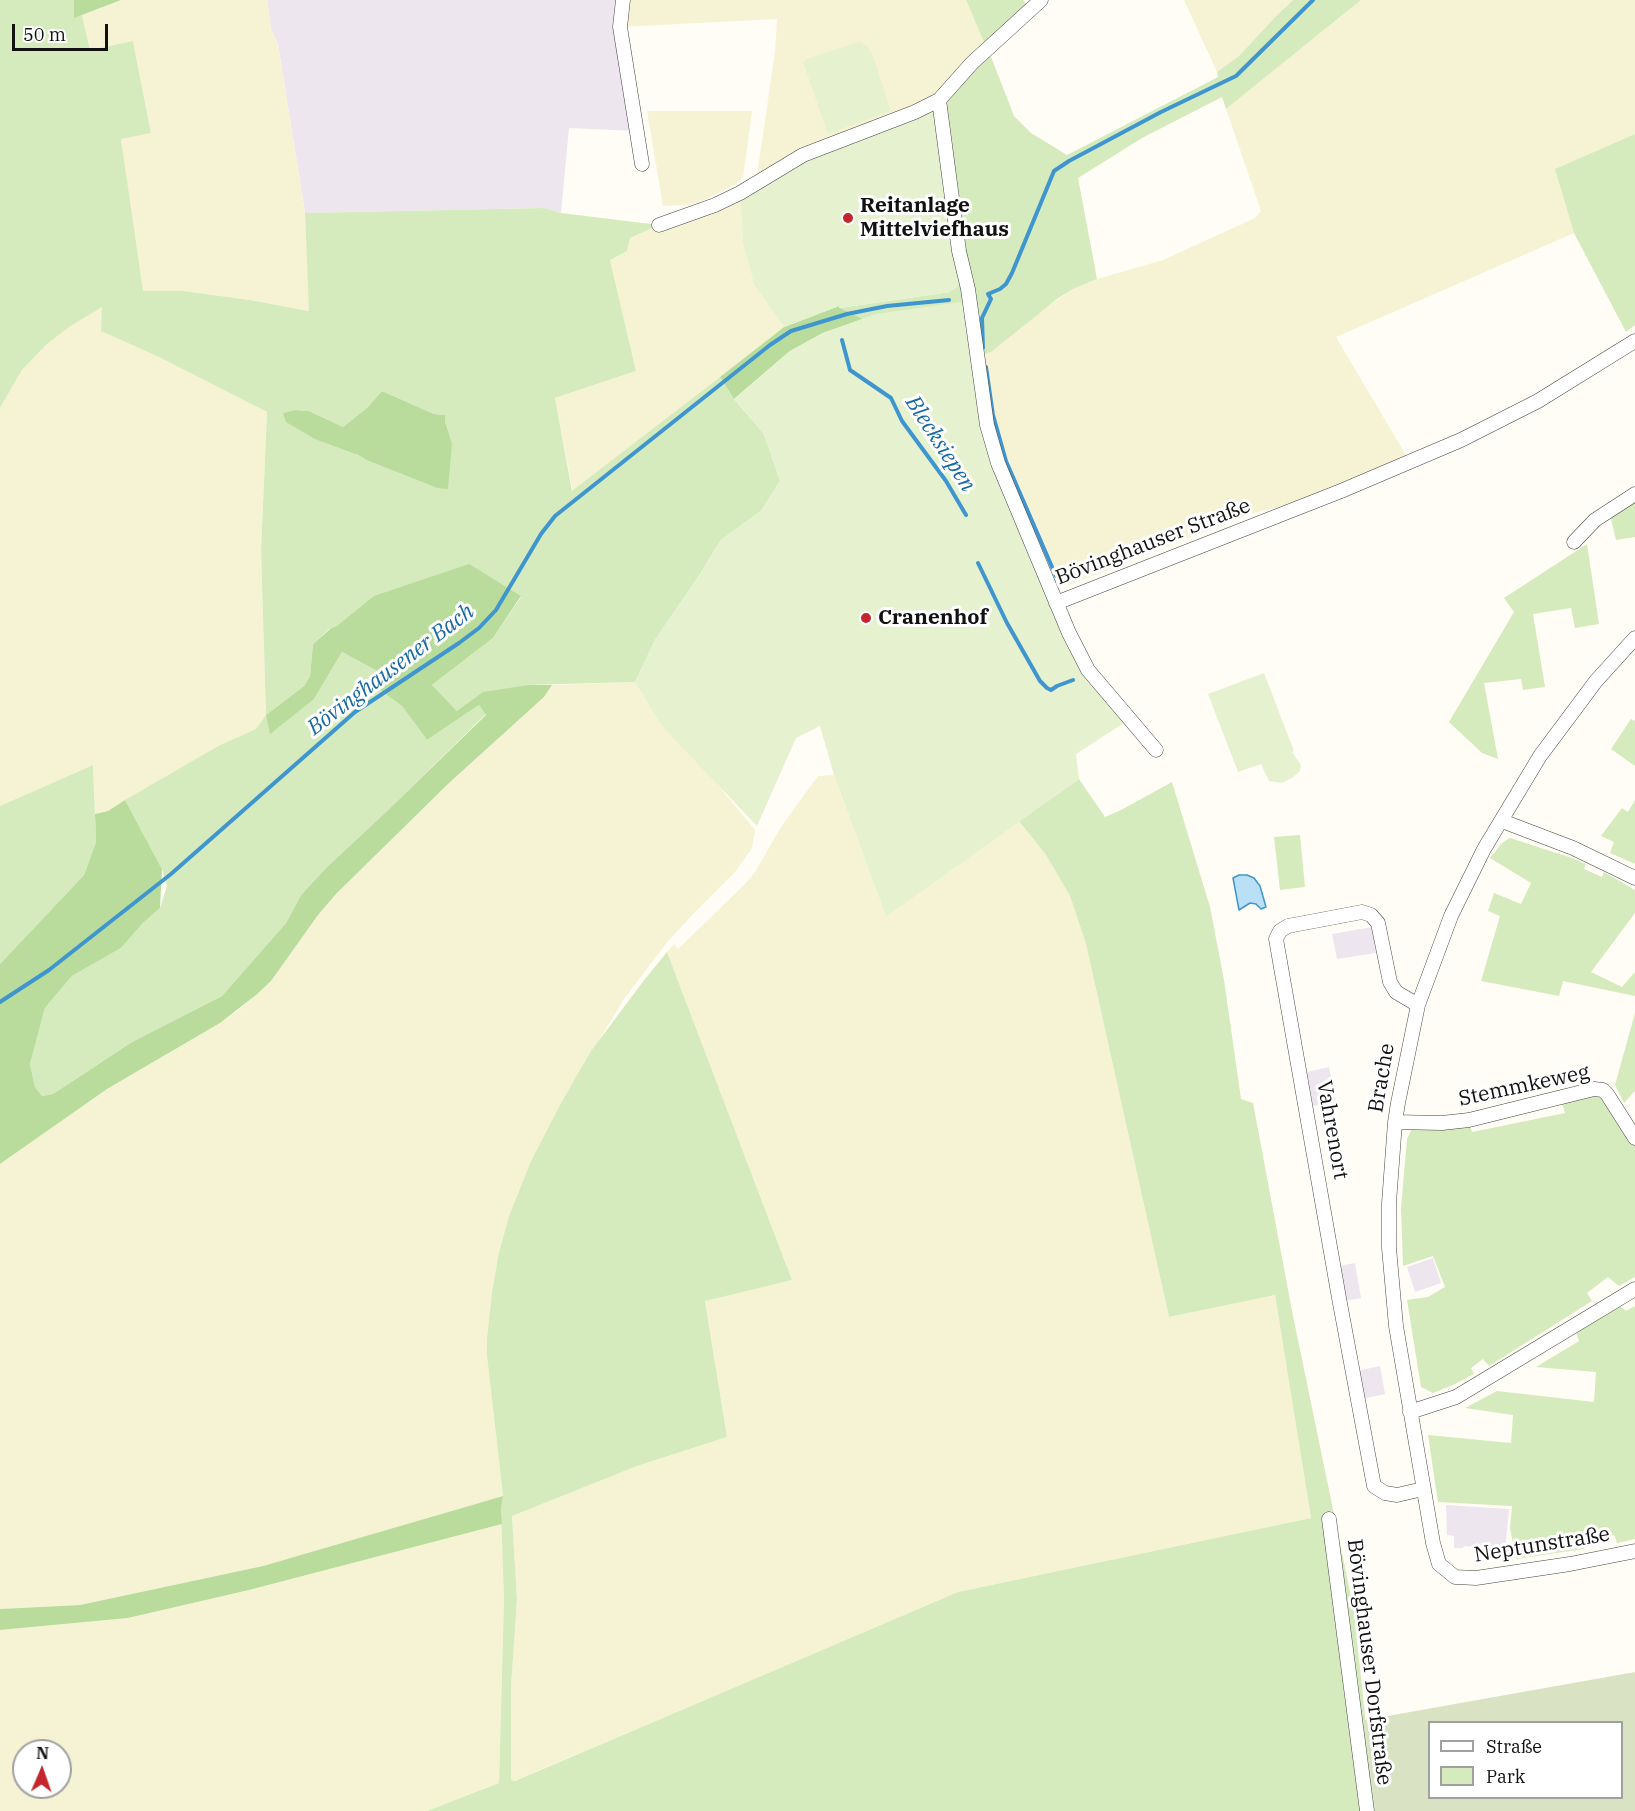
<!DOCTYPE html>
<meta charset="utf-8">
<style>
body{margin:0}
#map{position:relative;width:1635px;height:1811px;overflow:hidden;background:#fffdf5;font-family:"IBM Plex Serif",serif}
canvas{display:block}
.legend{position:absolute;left:1428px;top:1721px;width:195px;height:78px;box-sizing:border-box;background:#fff;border:2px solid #a0a0a0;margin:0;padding:8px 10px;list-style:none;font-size:18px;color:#111}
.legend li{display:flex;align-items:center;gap:12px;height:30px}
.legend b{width:30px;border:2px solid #a0a0a0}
.north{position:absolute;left:12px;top:1739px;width:60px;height:60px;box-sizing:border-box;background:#fff;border:2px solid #a0a0a0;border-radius:50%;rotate:2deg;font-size:16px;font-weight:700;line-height:24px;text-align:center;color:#111}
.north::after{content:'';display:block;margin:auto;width:21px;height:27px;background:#c4262e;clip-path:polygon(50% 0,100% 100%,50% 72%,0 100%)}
.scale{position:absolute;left:12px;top:24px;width:96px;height:27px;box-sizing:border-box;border:3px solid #111;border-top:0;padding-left:8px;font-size:18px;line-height:21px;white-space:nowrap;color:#111;-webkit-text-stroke:4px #fff;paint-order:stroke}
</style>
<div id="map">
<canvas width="1635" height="1811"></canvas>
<ul class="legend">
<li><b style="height:8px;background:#fff"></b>Straße</li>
<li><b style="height:16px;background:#d5ebbd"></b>Park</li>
</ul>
<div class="north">N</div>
<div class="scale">50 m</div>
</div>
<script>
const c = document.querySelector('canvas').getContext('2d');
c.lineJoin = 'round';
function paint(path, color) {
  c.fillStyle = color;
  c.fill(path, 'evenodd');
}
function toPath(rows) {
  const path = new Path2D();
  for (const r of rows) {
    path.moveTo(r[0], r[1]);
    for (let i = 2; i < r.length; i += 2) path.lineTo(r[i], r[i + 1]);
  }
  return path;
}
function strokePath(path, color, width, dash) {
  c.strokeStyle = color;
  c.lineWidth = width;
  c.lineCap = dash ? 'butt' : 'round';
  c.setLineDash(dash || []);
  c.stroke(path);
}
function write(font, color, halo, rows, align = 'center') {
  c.font = font + ' "IBM Plex Serif",serif';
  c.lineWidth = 6;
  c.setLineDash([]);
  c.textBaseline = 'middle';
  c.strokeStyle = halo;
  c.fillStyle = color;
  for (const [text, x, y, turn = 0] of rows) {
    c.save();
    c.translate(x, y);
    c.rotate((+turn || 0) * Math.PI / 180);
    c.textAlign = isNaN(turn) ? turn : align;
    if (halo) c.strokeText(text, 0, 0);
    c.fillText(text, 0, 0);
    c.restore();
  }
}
const industrial = toPath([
 [267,0,623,0,637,131,569,128,561,213,544,208,305,213,278,45,271,29],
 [1372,927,1376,953,1337,959,1332,934],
 [1329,1067,1336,1102,1313,1106,1307,1072],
 [1433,1258,1441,1283,1415,1292,1407,1267],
 [1355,1263,1361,1298,1344,1301,1338,1266],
 [1380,1366,1385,1394,1362,1399,1357,1371],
 [1446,1505,1509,1509,1505,1550,1464,1546,1463,1548,1454,1548,1454,1536,1447,1535]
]);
const farmland = toPath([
 [121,0,267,0,271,29,278,45,305,213,310,311,250,300,183,291,142,291,121,139,151,132,133,41,90,50,82,15],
 [623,0,966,0,987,49,939,100,756,182,775,52,777,19,620,27],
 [1184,0,1293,0,1277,15,1239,56,1217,72],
 [1361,0,1635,0,1635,134,1556,169,1574,233,1336,337,1410,462,1341,491,1250,514,1064,587,1010,465,1010,461,998,463,976,356,1073,289,1097,279,1163,260,1255,218,1261,211,1226,109],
 [647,111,752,111,743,178,736,184,706,199,689,205,663,206],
 [740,193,743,243,754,285,784,327,573,492,555,398,636,371,610,260,627,251,630,238,659,225],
 [102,306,102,331,159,357,267,412,261,550,266,715,256,729,220,745,108,811,95,814,93,765,0,806,0,408,22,370,47,344,72,325],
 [635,682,661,725,704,768,755,830,752,848,735,872,696,911,668,941,624,999,561,1103,531,1161,509,1216,499,1252,487,1356,503,1496,263,1566,80,1605,0,1609,0,1164,107,1089,220,1023,240,1009,271,981,318,915,336,894,449,783,544,697,552,685],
 [834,775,886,917,1019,821,1046,855,1070,896,1086,944,1169,1317,1275,1295,1311,1518,958,1592,514,1781,511,1780,511,1688,517,1599,512,1516,637,1466,727,1437,705,1300,792,1280,667,952,674,944,678,949,745,884,755,872,781,827,818,776],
 [502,1524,504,1599,499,1783,427,1811,0,1811,0,1630,128,1618,249,1590],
 [24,1751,60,1751,60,1787,24,1787]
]);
const green = toPath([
 [0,0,74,0,74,17,82,15,90,50,133,41,151,133,121,139,143,291,183,291,250,300,309,311,305,213,544,208,561,213,659,225,630,238,627,251,610,260,636,371,555,398,572,491,720,377,734,399,764,434,780,481,761,511,721,540,700,574,655,640,635,682,529,685,457,711,432,685,493,638,521,597,503,586,329,629,313,644,310,676,304,686,266,715,314,699,342,652,379,672,381,676,380,683,377,687,402,706,427,740,479,705,486,714,386,812,326,868,301,895,286,923,222,996,132,1042,53,1094,42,1096,35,1087,30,1064,45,1008,72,976,121,948,143,923,160,908,167,886,162,869,125,800,220,745,256,729,266,715,261,550,267,412,159,357,101,331,102,307,72,325,47,344,22,370,0,408],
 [382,391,434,414,445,415,445,421,452,443,437,488,366,460,284,413,295,410,309,411,343,427,367,408],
 [966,0,1023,0,1031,9,988,49,1014,116,1031,133,1067,155,1218,77,1217,72,1239,56,1277,15,1293,0,1361,0,1226,109,1222,97,1142,138,1078,178,1097,279,1073,289,1057,299,991,352,976,356,877,314,863,319,839,308,950,292,939,100,987,49],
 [1635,134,1635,325,1626,332,1574,233,1555,169],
 [1635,500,1635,537,1616,540,1610,515],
 [1587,544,1599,624,1575,628,1571,608,1533,614,1545,687,1523,690,1521,679,1484,683,1498,759,1482,753,1449,722,1514,612,1504,598],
 [1631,719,1635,721,1635,766,1611,749],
 [93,765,96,842,84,875,0,964,0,806],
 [1079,779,1105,817,1121,810,1172,782,1210,907,1224,980,1241,1099,1253,1103,1292,1311,1354,1611,1375,1811,427,1811,499,1783,504,1599,501,1510,503,1496,487,1356,487,1339,492,1293,499,1252,509,1216,531,1161,561,1103,591,1051,645,979,667,952,792,1280,705,1301,727,1437,637,1466,512,1516,517,1599,511,1688,511,1780,515,1781,958,1592,1311,1518,1275,1295,1169,1317,1086,944,1070,896,1046,855,1019,821],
 [1635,800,1635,864,1610,853,1614,842,1601,836,1622,808,1628,812],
 [1300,835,1305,887,1280,890,1274,837],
 [1510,838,1572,858,1586,864,1584,869,1602,877,1604,872,1635,890,1635,913,1591,972,1622,987,1635,972,1635,996,1563,981,1559,996,1481,981,1500,916,1488,911,1494,893,1521,904,1531,883,1490,858,1502,843],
 [1635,1013,1635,1091,1624,1103,1615,1085],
 [1591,1094,1605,1099,1635,1145,1635,1277,1619,1286,1608,1277,1587,1293,1592,1301,1489,1366,1483,1359,1471,1368,1474,1374,1453,1385,1433,1393,1421,1387,1407,1300,1428,1297,1445,1287,1433,1256,1403,1266,1401,1208,1407,1139,1414,1124,1470,1125,1472,1132,1565,1113,1562,1103],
 [1617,1303,1626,1311,1635,1306,1635,1539,1617,1543,1614,1535,1582,1539,1584,1549,1516,1559,1510,1528,1512,1506,1438,1502,1428,1435,1511,1443,1513,1415,1465,1408,1497,1391,1594,1402,1596,1372,1536,1367,1579,1341,1575,1330]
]);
const forest = toPath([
 [74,0,121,0,74,18],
 [839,306,840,308,863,319,823,333,790,351,734,399,720,377,784,327],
 [382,391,434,414,445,415,445,421,452,443,448,489,437,488,366,460,358,455,315,439,286,422,283,413,295,410,309,411,343,427,367,408],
 [469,564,521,596,493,638,432,685,457,711,483,692,529,685,552,685,544,697,449,783,336,894,318,915,271,981,256,995,220,1023,107,1089,0,1164,0,964,84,875,96,842,95,814,108,811,125,800,162,869,160,908,143,923,121,948,72,976,45,1008,30,1064,35,1087,42,1096,53,1094,132,1042,222,996,286,923,301,895,326,868,386,812,486,715,479,705,427,740,402,706,376,687,380,683,381,676,379,672,342,652,314,699,270,734,266,715,304,686,310,676,313,644,330,629,337,626,374,596],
 [503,1496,501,1510,502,1524,249,1590,128,1618,0,1630,0,1609,80,1605,263,1566]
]);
const cemetery = toPath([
 [1635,1672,1635,1811,1375,1811,1365,1720],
 [1430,1722,1622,1722,1622,1798,1430,1798]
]);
const pitch = toPath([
 [855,43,860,42,866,45,872,53,891,111,828,134,803,62,806,59],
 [939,100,966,281,950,292,839,308,839,306,784,327,754,285,743,243,740,193,756,182],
 [969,301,987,425,1069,633,1130,719,1076,754,1079,779,886,917,834,775,820,726,796,738,757,826,661,725,635,682,655,640,700,574,721,540,761,511,780,481,764,434,734,399,790,351,823,333,876,314],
 [1264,673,1294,751,1292,752,1301,765,1300,771,1292,778,1282,783,1269,781,1261,764,1238,772,1208,694]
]);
const water = toPath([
 [1239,875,1247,875,1254,878,1260,886,1266,907,1261,909,1256,904,1250,903,1239,910,1233,878,1239,875]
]);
const stream = toPath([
 [842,340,850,370,891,398,902,421,946,481,966,515],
 [983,348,982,318,991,299,988,294,1000,289,1006,284,1012,273,1054,171,1069,161,1161,112,1236,76,1313,0],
 [986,367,993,415,1006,461,1056,576],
 [978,563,1007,623,1040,681,1047,688,1051,690,1057,686,1073,680],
 [0,1002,49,970,171,874,355,712,459,643,479,628,496,610,541,534,555,516,770,345,791,331,847,314,887,306,949,300]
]);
const minor = toPath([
 [623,0,620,27,642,164],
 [939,100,959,251,968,289,987,425,998,463,1069,633,1088,670,1156,750],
 [659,225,715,205,740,193,803,155,915,112,939,100,972,63,1041,0],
 [1574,542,1595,520,1635,494],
 [1056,603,1341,491,1461,440,1538,401,1635,341],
 [1635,638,1596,681,1540,756,1484,849,1451,916,1418,1005,1398,1103,1395,1122,1389,1203,1389,1248,1396,1326,1433,1543,1439,1564,1455,1577,1476,1578,1570,1564,1635,1551],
 [1502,821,1573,848,1635,878],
 [1418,1005,1396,992,1390,982,1378,923,1371,915,1362,912,1288,926,1280,931,1276,939,1339,1298,1374,1486,1385,1493,1397,1495,1423,1489],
 [1395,1122,1442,1123,1469,1120,1594,1089,1603,1090,1607,1094,1635,1138],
 [1410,1412,1456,1397,1635,1289],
 [1329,1519,1367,1811]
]);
const markers = [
 [848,218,6,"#c4262e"],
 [866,618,6,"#c4262e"]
];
const poiNames = [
 ["Reitanlage",860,206],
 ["Mittelviefhaus",860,230],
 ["Cranenhof",878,618]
];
const streetNames = [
 ["Bövinghauser Straße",1153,542,-21],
 ["Brache",1382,1078,-80],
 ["Stemmkeweg",1524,1086,-12],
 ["Vahrenort",1332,1130,80],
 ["Neptunstraße",1542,1545,-9],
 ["Bövinghauser Dorfstraße",1369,1662,83]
];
const waterNames = [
 ["Blecksiepen",940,444,57],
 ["Bövinghausener Bach",391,670,-37]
];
paint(industrial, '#eee6ef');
paint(farmland, '#f6f3d4');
paint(green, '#d5ebbd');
paint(forest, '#b9dc9c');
paint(cemetery, '#d9e3c4');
paint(pitch, '#e6f2cf');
paint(water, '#b9e0f7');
strokePath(water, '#3f96cf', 1.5);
strokePath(stream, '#3f96cf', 4);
strokePath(minor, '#444', 15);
strokePath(minor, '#fff', 14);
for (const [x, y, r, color] of markers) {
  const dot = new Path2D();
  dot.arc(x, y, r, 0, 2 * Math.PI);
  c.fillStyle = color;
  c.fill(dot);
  strokePath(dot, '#fff', 2);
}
write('bold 21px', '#111', '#fff', poiNames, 'left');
write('21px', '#111', '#fff', streetNames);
write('italic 22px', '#1768a6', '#fff', waterNames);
</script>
